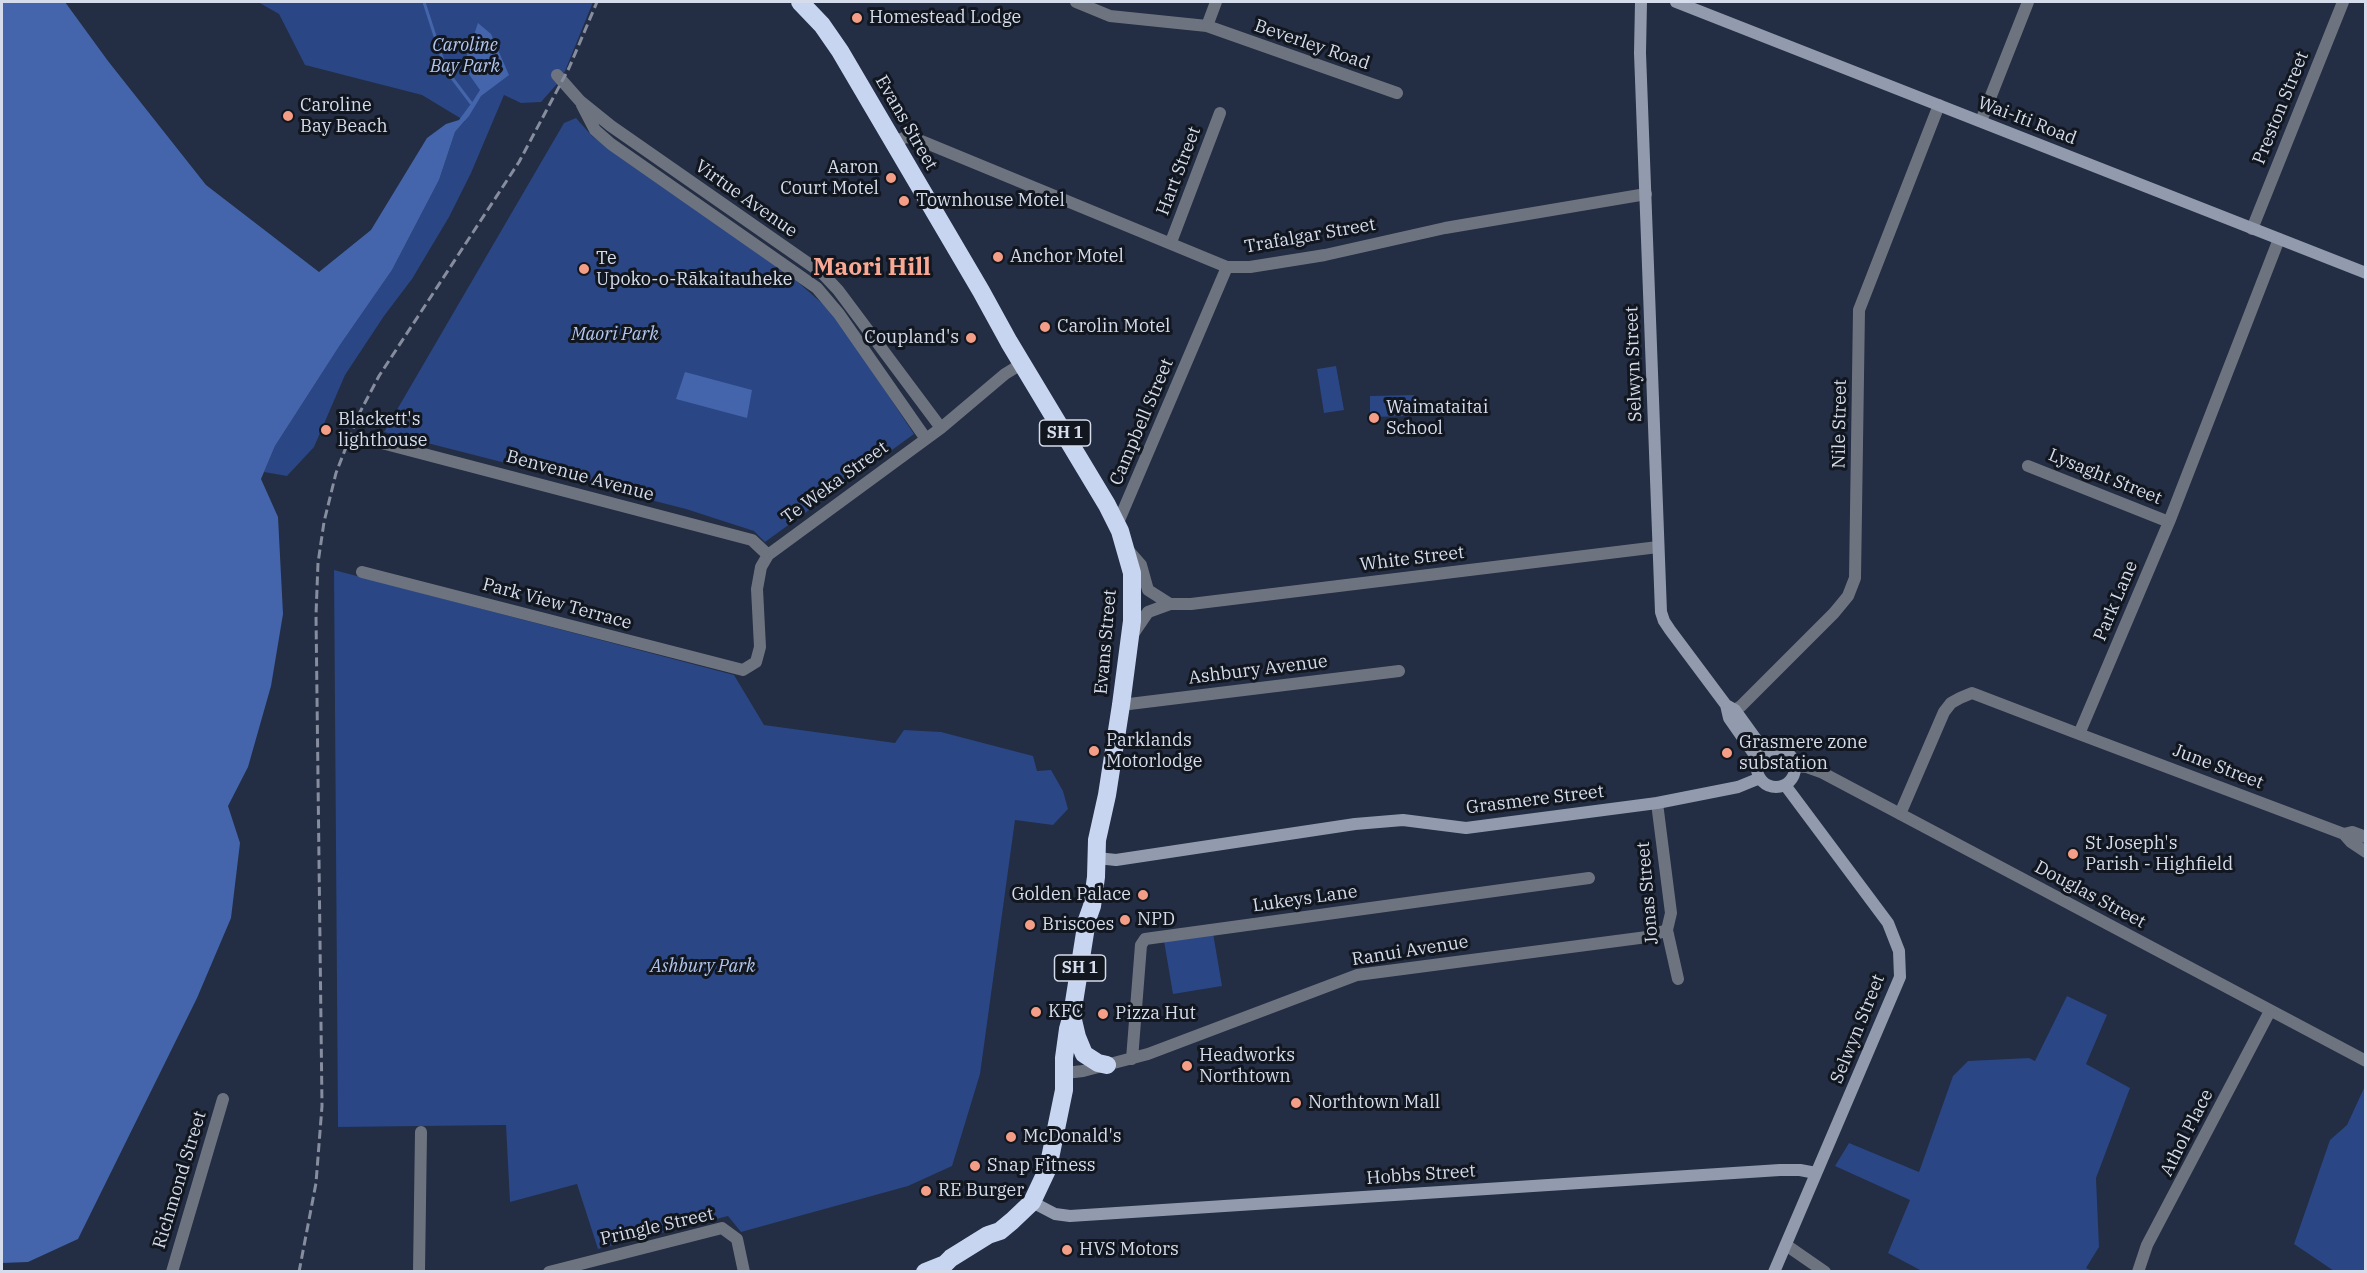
<!DOCTYPE html>
<meta charset="utf-8">
<style>
body{margin:0}
#map{position:relative;width:2367px;height:1273px;overflow:hidden;background:#232d43;font-family:"IBM Plex Serif",serif}
canvas{display:block}
.frame{position:absolute;inset:0;border:3px solid #d5dceb;pointer-events:none}
</style>
<div id="map">
<canvas width="2367" height="1273"></canvas>
<div class="frame"></div>
</div>
<script>
const c = document.querySelector('canvas').getContext('2d');
c.lineJoin = 'round';
function paint(path, color) {
  c.fillStyle = color;
  c.fill(path, 'evenodd');
}
function toPath(rows) {
  const path = new Path2D();
  for (const r of rows) {
    if (r.length === 3) {
      path.moveTo(r[0] + r[2], r[1]);
      path.arc(r[0], r[1], r[2], 0, 2 * Math.PI);
      continue;
    }
    path.moveTo(r[0], r[1]);
    for (let i = 2; i < r.length; i += 2) path.lineTo(r[i], r[i + 1]);
  }
  return path;
}
function strokePath(path, color, width, dash) {
  c.strokeStyle = color;
  c.lineWidth = width;
  c.lineCap = dash ? 'butt' : 'round';
  c.setLineDash(dash || []);
  c.stroke(path);
}
function write(font, color, halo, rows, align = 'center') {
  c.font = font + ' "IBM Plex Serif",serif';
  c.lineWidth = 6;
  c.setLineDash([]);
  c.textBaseline = 'middle';
  c.strokeStyle = halo;
  c.fillStyle = color;
  for (const [text, x, y, turn = 0] of rows) {
    c.save();
    c.translate(x, y);
    c.rotate((+turn || 0) * Math.PI / 180);
    c.textAlign = isNaN(turn) ? turn : align;
    if (halo) c.strokeText(text, 0, 0);
    c.fillText(text, 0, 0);
    c.restore();
  }
}
const green = toPath([
 [258,2,593,2,565,71,557,84,541,102,521,103,504,95,471,173,449,217,412,279,384,316,345,375,314,447,287,476,264,472,275,446,340,345,392,270,439,180,455,132,465,121,422,95,305,65,279,14],
 [576,118,592,136,792,277,824,305,843,327,914,434,765,542,754,531,686,509,384,432,564,123],
 [1336,366,1344,410,1324,413,1317,369],
 [1414,395,1414,416,1370,417,1370,396],
 [334,570,734,675,764,725,895,743,904,730,941,732,1033,756,1037,771,1051,770,1063,791,1068,809,1053,825,1015,820,980,1074,952,1166,908,1186,741,1232,728,1216,598,1249,577,1184,510,1202,506,1125,338,1127],
 [1213,933,1222,986,1173,994,1164,941],
 [2067,996,2107,1015,2086,1064,2130,1088,2096,1178,2099,1247,2086,1268,2092,1271,1922,1271,1888,1253,1910,1200,1835,1166,1849,1143,1919,1172,1953,1076,1968,1061,2029,1058,2035,1061],
 [2365,1086,2365,1271,2334,1271,2294,1244,2330,1140,2347,1125]
]);
const water = toPath([
 [2,2,65,2,108,61,206,185,319,272,371,230,427,138,446,124,459,120,473,101,480,90,468,73,466,58,478,23,491,34,509,75,481,96,469,116,455,132,439,180,392,270,340,345,275,446,261,479,278,517,283,614,271,686,248,767,228,806,240,843,231,918,197,998,78,1239,28,1262,2,1263],
 [685,372,752,390,747,418,676,399]
]);
const stream = toPath([
 [424,2,443,61],
 [446,70,471,103]
]);
const street = toPath([
 [1076,2,1110,16,1207,26,1397,93],
 [1207,26,1216,2],
 [557,75,580,101,611,126,822,273,838,290,941,428],
 [582,105,595,130,611,144,817,288,839,314,926,439],
 [1981,121,2028,2],
 [894,142,906,137,919,140,1227,267,1250,267,1325,255,1445,228,1646,194],
 [2252,229,2343,2],
 [1171,242,1220,113],
 [378,442,752,540,768,555],
 [2028,466,2169,522],
 [1117,525,1227,267],
 [1127,549,1141,565,1148,590,1170,604],
 [362,572,743,670,756,662,760,647,757,589,761,567,768,555,941,428,1005,374,1023,363],
 [1133,634,1148,612,1170,604,1191,604,1658,547],
 [1121,705,1399,671],
 [1735,710,1741,706,1834,613,1848,596,1855,578,1859,310,1939,105],
 [2079,734,2344,834,2351,842,2366,852],
 [1795,766,1807,767,1821,772,2366,1061],
 [1657,803,1671,913,1667,930,1678,979],
 [1900,814,1944,712,1951,703,1960,698,1972,693,2079,734,2169,522,2279,239],
 [2344,834,2352,832,2366,837],
 [1132,1059,1141,945,1145,939,1589,878],
 [1065,1073,1083,1071,1148,1054,1357,975,1647,937,1667,930],
 [1786,1245,1825,1272],
 [172,1272,223,1099],
 [419,1272,421,1132],
 [549,1272,722,1228,737,1239,744,1272],
 [2138,1272,2147,1245,2270,1011]
]);
const secondary = toPath([
 [1641,2,1640,53,1661,612,1664,621,1670,630,1726,705,1729,718,1759,761],
 [1676,2,2366,273],
 [1726,705,1735,710,1766,753],
 [1776,768,19],
 [1097,858,1116,860,1355,824,1403,820,1466,828,1657,803,1738,787,1760,778],
 [1032,1202,1055,1214,1070,1216,1780,1170,1800,1170,1816,1173],
 [1774,1272,1900,977,1899,951,1888,923,1785,785]
]);
const highway = toPath([
 [800,2,822,25,840,51,981,291,1009,342,1107,505,1120,531,1132,573,1132,621,1121,705,1107,795,1097,840,1096,877,1092,906,1087,920,1072,1015,1068,1029,1064,1058,1064,1090,1048,1168,1032,1202,1012,1221,1000,1231,988,1235,951,1258,945,1264,925,1272],
 [1073,1020,1077,1037,1084,1054,1098,1063,1107,1065]
]);
const rail = toPath([
 [299,1272,316,1183,322,1106,316,615,318,563,324,522,336,473,359,414,379,376,519,162,569,68,597,2]
]);
const markers = [
 [857,18,6,"#f49e88"],
 [288,116,6,"#f49e88"],
 [891,178,6,"#f49e88"],
 [904,201,6,"#f49e88"],
 [998,257,6,"#f49e88"],
 [584,269,6,"#f49e88"],
 [1045,327,6,"#f49e88"],
 [971,338,6,"#f49e88"],
 [1374,418,6,"#f49e88"],
 [326,430,6,"#f49e88"],
 [1094,751,6,"#f49e88"],
 [1727,753,6,"#f49e88"],
 [2073,854,6,"#f49e88"],
 [1143,895,6,"#f49e88"],
 [1125,920,6,"#f49e88"],
 [1030,925,6,"#f49e88"],
 [1036,1012,6,"#f49e88"],
 [1103,1014,6,"#f49e88"],
 [1187,1066,6,"#f49e88"],
 [1296,1103,6,"#f49e88"],
 [1011,1137,6,"#f49e88"],
 [975,1166,6,"#f49e88"],
 [926,1191,6,"#f49e88"],
 [1067,1250,6,"#f49e88"]
];
const shields = [
 [1065,433,51],
 [1080,968,51]
];
const shieldNames = [
 ["SH 1",1065,433],
 ["SH 1",1080,968]
];
const poiNames = [
 ["Homestead Lodge",869,18],
 ["Caroline",300,106],
 ["Bay Beach",300,127],
 ["Aaron",879,168,"right"],
 ["Court Motel",879,189,"right"],
 ["Townhouse Motel",916,201],
 ["Anchor Motel",1010,257],
 ["Te",596,259],
 ["Upoko-o-Rākaitauheke",596,280],
 ["Carolin Motel",1057,327],
 ["Coupland's",959,338,"right"],
 ["Waimataitai",1386,408],
 ["School",1386,429],
 ["Blackett's",338,420],
 ["lighthouse",338,441],
 ["Parklands",1106,741],
 ["Motorlodge",1106,762],
 ["Grasmere zone",1739,743],
 ["substation",1739,764],
 ["St Joseph's",2085,844],
 ["Parish - Highfield",2085,865],
 ["Golden Palace",1131,895,"right"],
 ["NPD",1137,920],
 ["Briscoes",1042,925],
 ["KFC",1048,1012],
 ["Pizza Hut",1115,1014],
 ["Headworks",1199,1056],
 ["Northtown",1199,1077],
 ["Northtown Mall",1308,1103],
 ["McDonald's",1023,1137],
 ["Snap Fitness",987,1166],
 ["RE Burger",938,1191],
 ["HVS Motors",1079,1250]
];
const streetNames = [
 ["Beverley Road",1312,45,19],
 ["Preston Street",2281,108,-68],
 ["Wai-Iti Road",2027,121,21],
 ["Evans Street",906,123,60],
 ["Hart Street",1179,171,-69],
 ["Virtue Avenue",746,199,35],
 ["Trafalgar Street",1310,236,-10],
 ["Selwyn Street",1634,364,-92],
 ["Campbell Street",1142,422,-67],
 ["Nile Street",1840,424,-89],
 ["Benvenue Avenue",580,476,15],
 ["Lysaght Street",2105,477,22],
 ["Te Weka Street",835,483,-36],
 ["White Street",1412,559,-7],
 ["Park Lane",2116,601,-67],
 ["Park View Terrace",557,604,15],
 ["Evans Street",1106,642,-85],
 ["Ashbury Avenue",1258,670,-7],
 ["June Street",2218,767,21],
 ["Grasmere Street",1535,800,-7],
 ["Jonas Street",1648,893,-95],
 ["Douglas Street",2090,895,28],
 ["Lukeys Lane",1305,899,-8],
 ["Ranui Avenue",1410,951,-9],
 ["Selwyn Street",1858,1029,-68],
 ["Athol Place",2187,1133,-63],
 ["Hobbs Street",1421,1175,-4],
 ["Richmond Street",180,1180,-73],
 ["Pringle Street",657,1227,-13]
];
const parkNames = [
 ["Caroline",465,46],
 ["Bay Park",465,67],
 ["Maori Park",615,335],
 ["Ashbury Park",703,967]
];
const districtNames = [
 ["Maori Hill",872,268]
];
paint(green, '#2a4684');
paint(water, '#4465ab');
strokePath(stream, '#4465ab', 3);
strokePath(street, '#6e747f', 12);
strokePath(secondary, '#929bad', 12);
strokePath(highway, '#c7d5f1', 18);
strokePath(rail, '#858d9f', 3, [9, 4.5]);
for (const [x, y, r, color] of markers) {
  const dot = new Path2D();
  dot.arc(x, y, r, 0, 2 * Math.PI);
  c.fillStyle = color;
  c.fill(dot);
  strokePath(dot, '#11161f', 2);
}
for (const [x, y, w] of shields) {
  const box = new Path2D();
  box.roundRect(x - w / 2, y - 13, w, 26, 4.5);
  c.fillStyle = '#11161f';
  c.fill(box);
  strokePath(box, '#d5dceb', 1.5);
}
write('bold 16px', '#d5dceb', null, shieldNames);
write('18px', '#d5dceb', '#11161f', poiNames, 'left');
write('18px', '#d5dceb', '#11161f', streetNames);
write('italic 18px', '#b3c7ee', '#11161f', parkNames);
write('bold 24px', '#f9a894', '#11161f', districtNames);
</script>
